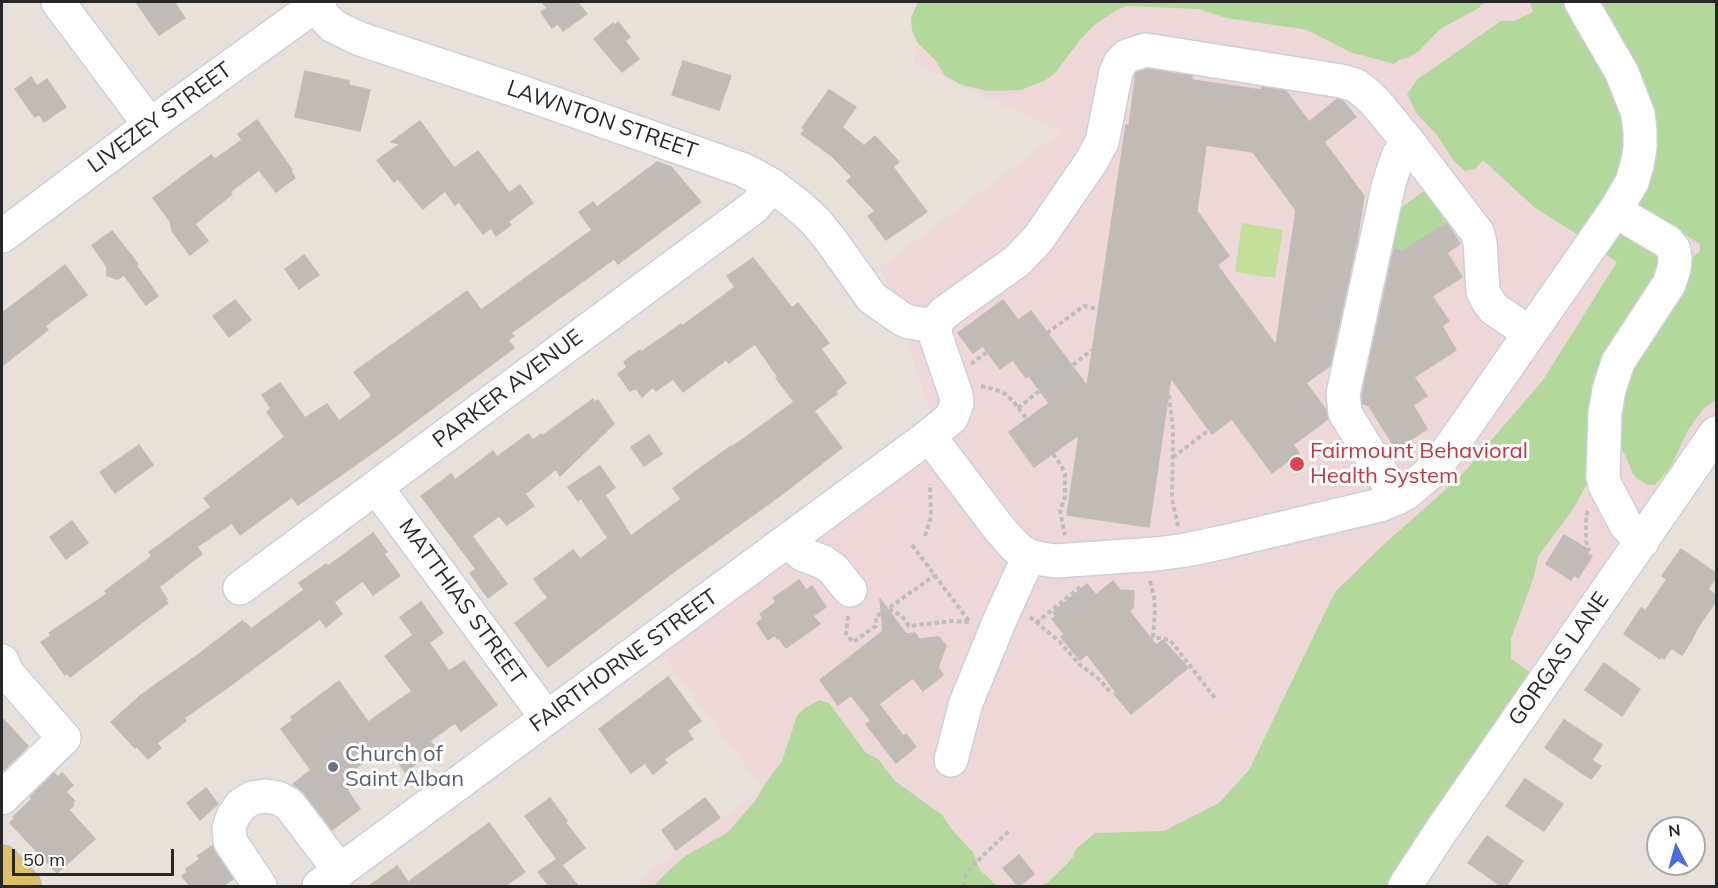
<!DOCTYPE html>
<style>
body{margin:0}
#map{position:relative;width:1718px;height:888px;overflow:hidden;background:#e8e1da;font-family:Mulish,sans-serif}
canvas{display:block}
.frame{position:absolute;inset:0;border:3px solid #272727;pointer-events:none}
.north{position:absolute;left:1646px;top:816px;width:60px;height:60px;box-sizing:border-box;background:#fff;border:2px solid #a9a9a9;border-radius:50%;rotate:354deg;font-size:16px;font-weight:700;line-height:24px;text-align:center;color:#272727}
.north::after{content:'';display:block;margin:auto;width:21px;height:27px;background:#4c6be3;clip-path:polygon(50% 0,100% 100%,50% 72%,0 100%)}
.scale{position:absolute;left:12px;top:849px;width:162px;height:27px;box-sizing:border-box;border:3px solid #272727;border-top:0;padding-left:8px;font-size:18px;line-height:21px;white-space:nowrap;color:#272727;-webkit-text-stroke:4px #fff;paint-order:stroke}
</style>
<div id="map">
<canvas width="1718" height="888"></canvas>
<div class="frame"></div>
<div class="north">N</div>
<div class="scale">50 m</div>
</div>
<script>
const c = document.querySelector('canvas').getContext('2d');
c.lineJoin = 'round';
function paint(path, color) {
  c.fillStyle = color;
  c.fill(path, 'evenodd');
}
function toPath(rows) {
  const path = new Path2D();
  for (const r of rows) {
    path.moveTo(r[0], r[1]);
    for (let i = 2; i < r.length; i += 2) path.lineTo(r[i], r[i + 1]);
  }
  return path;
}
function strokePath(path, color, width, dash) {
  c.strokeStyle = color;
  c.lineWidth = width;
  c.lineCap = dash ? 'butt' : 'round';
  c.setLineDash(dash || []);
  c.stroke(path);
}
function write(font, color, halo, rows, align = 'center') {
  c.font = font + ' Mulish,sans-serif';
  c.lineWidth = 6;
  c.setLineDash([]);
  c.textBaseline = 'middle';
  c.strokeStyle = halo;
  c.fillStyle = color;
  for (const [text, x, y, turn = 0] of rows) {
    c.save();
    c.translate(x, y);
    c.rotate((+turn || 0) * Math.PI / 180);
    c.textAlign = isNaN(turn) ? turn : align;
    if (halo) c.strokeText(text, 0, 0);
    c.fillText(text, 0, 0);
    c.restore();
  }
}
const medical = toPath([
 [931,2,1716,2,1716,413,1390,886,643,886,638,880,762,789,659,651,941,444,889,288,879,267,1061,132,913,63]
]);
const green = toPath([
 [918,2,1486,2,1477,9,1440,29,1418,52,1407,58,1401,59,1394,64,1350,52,1309,31,1302,29,1226,18,1199,9,1126,6,1115,11,1093,26,1079,41,1056,72,1046,80,1021,90,988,91,962,85,945,76,936,61,917,42,912,30,911,18],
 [1530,2,1568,2,1607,70,1627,121,1623,172,1581,236,1578,235,1534,207,1483,160,1475,169,1465,171,1453,160,1437,135,1417,114,1407,94,1418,79,1501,21,1514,21,1533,12],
 [1595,2,1716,2,1716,400,1703,409,1688,430,1671,467,1655,485,1649,485,1638,479,1633,474,1626,457,1614,436,1615,398,1684,279,1694,256,1700,251,1700,244,1636,204,1645,184],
 [1424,191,1447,223,1403,251,1391,248,1399,209],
 [1622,234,1660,255,1663,261,1588,481,1574,508,1539,555,1533,579,1511,639,1511,659,1530,672,1391,886,1040,886,1047,883,1067,864,1073,857,1076,849,1095,833,1164,831,1219,803,1249,770,1335,592,1383,545,1460,477,1543,380,1617,262,1602,252,1614,235],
 [820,700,829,703,866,753,878,759,895,781,942,815,953,831,973,852,980,870,997,886,654,886,665,874,685,856,727,833,756,800,765,784,782,761,797,716,803,709]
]);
const pitch = toPath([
 [1242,223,1283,230,1275,278,1235,272]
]);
const building = toPath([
 [136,2,174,2,185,18,159,35,136,2],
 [542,2,577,2,587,14,563,31,558,24,552,28,541,12,547,8,542,2],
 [618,22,630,37,625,41,639,59,622,72,594,39,613,23,615,25,618,22],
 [683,61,731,76,719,110,672,95,683,61],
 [1147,69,1192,76,1192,80,1261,90,1262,87,1286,91,1309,122,1337,99,1343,101,1356,117,1324,142,1364,196,1358,235,1330,366,1306,383,1326,410,1328,419,1293,445,1299,453,1272,473,1232,419,1212,434,1171,378,1149,527,1067,515,1079,435,1034,467,1009,432,1049,403,1029,376,1026,378,1013,360,1000,369,983,346,973,353,958,333,1003,300,1018,320,1031,311,1087,386,1126,125,1129,126,1136,73,1147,69],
 [1206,145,1253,152,1296,210,1276,345,1217,265,1229,256,1197,211,1206,145],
 [305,71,349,81,349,85,370,90,360,131,295,117,305,71],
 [31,77,37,86,47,79,66,107,44,122,39,114,35,117,15,89,31,77],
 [829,90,856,107,842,127,864,146,875,136,899,162,893,167,927,212,886,240,868,216,875,211,847,181,852,177,832,156,801,134,805,130,802,128,829,90],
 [257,120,292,170,291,171,295,178,276,192,259,170,230,192,232,194,195,224,208,241,190,255,172,231,170,221,153,198,211,155,215,159,242,140,238,134,257,120],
 [420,121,454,168,478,151,509,193,520,185,533,203,508,222,511,225,496,236,491,228,483,234,459,202,455,205,445,191,423,209,398,179,394,182,377,160,400,144,391,142,420,121],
 [657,162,671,167,701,202,618,264,614,259,511,333,514,336,508,340,514,348,374,452,298,505,292,497,240,535,232,523,197,547,202,554,159,587,167,599,165,600,168,603,70,677,67,673,65,675,41,642,51,636,49,633,107,594,105,591,152,556,149,552,211,507,204,498,285,437,267,412,271,408,262,395,280,383,305,418,327,404,339,421,372,396,354,372,467,291,481,310,592,230,579,212,593,202,597,207,657,162],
 [1447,223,1460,244,1447,253,1462,277,1432,296,1449,321,1442,326,1456,350,1414,377,1427,396,1413,405,1427,429,1396,449,1369,406,1363,404,1362,395,1394,249,1403,251,1447,223],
 [112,231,138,264,136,265,158,296,146,305,124,275,118,279,107,276,107,267,92,245,112,231],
 [304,255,319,275,299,289,285,269,304,255],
 [753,258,792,308,798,303,829,343,821,349,846,383,836,391,837,394,814,411,842,448,777,498,675,571,548,667,515,623,548,598,534,579,573,550,580,559,608,538,581,498,578,501,568,487,600,466,615,488,605,495,631,536,681,499,673,488,731,446,732,447,794,402,776,378,778,377,755,344,729,363,726,360,683,392,673,379,656,391,653,387,642,397,636,388,630,391,618,374,627,367,624,362,626,360,640,350,641,352,681,324,682,326,735,287,727,276,753,258],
 [65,265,87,295,45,326,48,330,2,366,2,313,65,265],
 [235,300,251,320,229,337,213,316,235,300],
 [593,399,595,402,598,400,614,424,560,476,556,469,525,494,534,506,507,525,499,516,472,536,507,584,488,598,470,573,476,569,421,496,451,474,455,480,493,451,497,457,528,434,533,440,541,434,542,436,593,399],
 [649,435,662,454,644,466,631,447,649,435],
 [139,445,153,465,115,493,100,472,139,445],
 [72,521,88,543,66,559,50,537,72,521],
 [373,533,387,552,384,554,400,576,373,595,363,581,334,602,342,614,326,627,320,619,223,691,184,718,186,721,157,743,161,748,148,759,137,747,135,748,111,722,141,695,199,654,242,621,245,624,246,623,251,629,304,590,299,583,326,564,328,566,373,533],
 [1564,535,1589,550,1587,554,1592,556,1578,578,1574,575,1571,580,1546,564,1564,535],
 [1681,549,1716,573,1716,577,1708,589,1716,595,1716,601,1698,627,1691,641,1682,655,1671,648,1664,659,1661,657,1660,659,1624,634,1641,608,1646,610,1667,579,1662,576,1681,549],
 [799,580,806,590,812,586,826,607,813,616,820,624,786,648,779,638,777,639,775,635,768,640,757,623,763,618,760,614,776,602,773,598,799,580],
 [1113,581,1120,590,1134,591,1133,608,1129,611,1156,645,1163,640,1188,668,1131,714,1114,694,1116,692,1090,658,1087,654,1080,660,1061,637,1064,634,1052,619,1056,616,1053,612,1087,584,1096,595,1113,581],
 [880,599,906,634,915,633,919,639,939,637,946,646,938,667,943,675,923,691,913,678,879,704,903,736,906,734,916,747,896,763,866,724,871,721,851,695,838,705,820,680,883,631,880,599],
 [421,602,443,633,429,643,449,671,464,661,497,705,461,731,455,723,430,741,436,749,405,772,386,746,352,771,353,772,346,777,353,786,347,790,360,809,332,830,304,793,293,784,311,770,281,729,293,720,291,717,339,681,368,722,412,691,385,656,413,635,400,617,421,602],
 [1604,663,1640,689,1622,716,1585,690,1604,663],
 [668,677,701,721,687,731,693,739,664,759,667,763,653,774,645,763,631,773,599,729,668,677],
 [2,718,28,746,4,770,2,766,2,718],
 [1564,720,1602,745,1592,760,1601,766,1591,779,1545,748,1564,720],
 [54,773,58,777,62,773,73,785,66,792,75,801,72,803,74,805,69,810,95,839,57,873,10,823,15,818,13,817,32,799,30,797,54,773],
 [1525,779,1563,804,1544,831,1506,806,1525,779],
 [206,788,218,804,200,820,187,803,206,788],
 [550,798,567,821,565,822,585,848,562,865,578,886,549,886,538,872,557,859,525,816,550,798],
 [705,798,720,818,676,850,662,830,705,798],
 [489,823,525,872,505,886,369,886,397,866,408,882,489,823],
 [1487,836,1523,861,1506,886,1501,886,1468,863,1487,836],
 [212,846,214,851,233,879,222,886,190,886,182,876,187,872,186,869,200,859,197,856,212,846],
 [1019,855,1034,874,1020,886,1018,886,1003,868,1019,855]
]);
const path = toPath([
 [1047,333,1084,306,1098,309],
 [971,364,987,352],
 [1061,374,1092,350],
 [981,386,997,390,1005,394,1013,401,1027,419],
 [1169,395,1173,430,1172,499,1178,526],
 [1018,408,1052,381],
 [1053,454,1061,465,1065,474,1065,497,1060,511,1065,535],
 [1173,457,1209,430],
 [1588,511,1586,516,1586,541,1589,551],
 [925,536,931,517,930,484],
 [912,545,969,621],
 [1150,581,1154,597,1155,611,1153,637,1170,640,1215,698],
 [889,609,902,616,909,626,952,621,971,622],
 [848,616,846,634,853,642,876,626,876,617,935,575],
 [1030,617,1060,642,1079,664,1100,680,1112,694],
 [1036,623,1080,587],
 [964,886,966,875,973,865,1010,830]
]);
const minor = toPath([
 [58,2,150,125],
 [314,6,333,26,360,39,518,91,744,170,773,186,800,207,815,221,830,239,872,298,902,319,909,322,935,326],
 [1615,211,1668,242,1674,250,1675,258,1674,269,1669,284,1618,362,1609,390,1605,413,1603,477,1605,485,1626,525,1642,542],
 [2,236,154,122,320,2],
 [929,436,998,527,1011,542,1019,550,1029,556,1042,559,1055,561,1156,554,1186,550,1224,542,1380,505,1397,498,1406,493,1431,472,1448,451,1615,211,1632,182,1637,165,1640,148,1640,131,1638,114,1622,73,1581,2],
 [376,487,547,718],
 [1397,498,1345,413,1343,394,1389,183,1398,156,1409,143],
 [788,541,802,554,823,562,833,569,850,590],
 [240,588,754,207,773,186],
 [2,661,7,673,64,738,2,798],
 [951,760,966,703,999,622,1029,556],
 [260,886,230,841,229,828,233,816,241,805,252,798,265,796,278,798,289,804,340,871],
 [319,886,929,436,952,417,957,403,956,395,936,337,935,326,938,320,944,313,1017,261,1038,239,1091,162,1102,142,1116,72,1120,63,1127,56,1146,50,1341,81,1355,85,1367,94,1377,104,1409,143,1477,232,1480,242,1483,291,1488,301,1494,309,1530,333],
 [1405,886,1441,831,1716,433]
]);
const major = toPath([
 [2,862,24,886]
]);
const markers = [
 [1297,464,8,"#e0444e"],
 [333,767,6,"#6b7280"]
];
const streetNames = [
 ["LIVEZEY STREET",160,118,-36],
 ["LAWNTON STREET",602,120,19],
 ["PARKER AVENUE",508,389,-37],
 ["MATTHIAS STREET",462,602,54],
 ["GORGAS LANE",1559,659,-55],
 ["FAIRTHORNE STREET",624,661,-36]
];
const healthNames = [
 ["Fairmount Behavioral",1310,451],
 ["Health System",1310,476]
];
const worshipNames = [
 ["Church of",345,754],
 ["Saint Alban",345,779]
];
paint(medical, '#eed7d9');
paint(green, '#b2d89c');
paint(pitch, '#c3df99');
paint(building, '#c0bbb6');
strokePath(building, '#c2bdb4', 1.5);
strokePath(minor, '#cccfda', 36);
strokePath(major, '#bebebe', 36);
strokePath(path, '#bebebe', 4, [4.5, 3]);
strokePath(minor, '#fff', 33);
strokePath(major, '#dec068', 33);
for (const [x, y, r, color] of markers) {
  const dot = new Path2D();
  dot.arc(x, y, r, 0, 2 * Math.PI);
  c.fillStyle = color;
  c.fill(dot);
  strokePath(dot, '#fff', 2);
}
write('22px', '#272727', '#fff', streetNames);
write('22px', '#be3a42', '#fff', healthNames, 'left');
write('22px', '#5b616d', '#fff', worshipNames, 'left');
</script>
